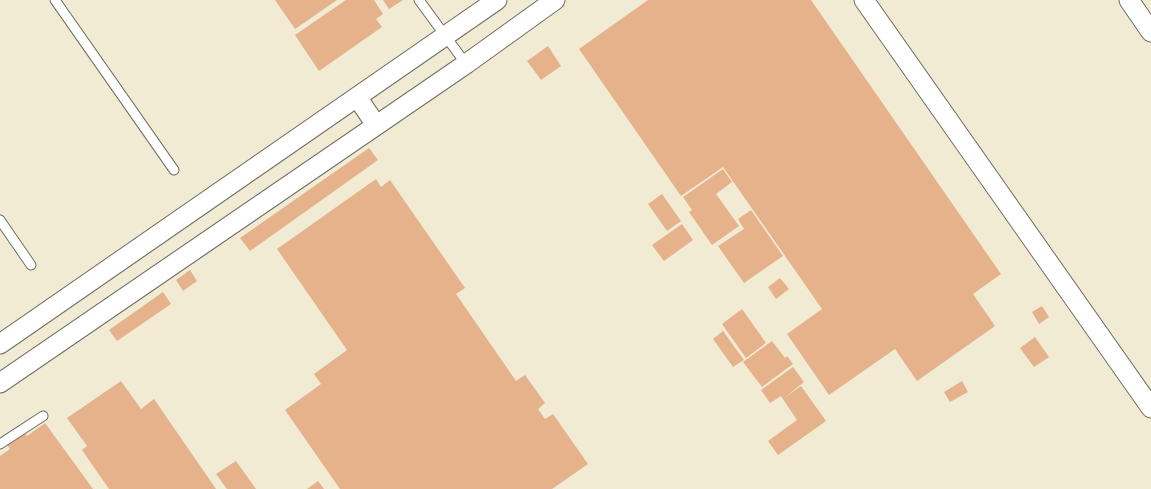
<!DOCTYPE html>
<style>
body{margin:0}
canvas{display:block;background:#f0ebd2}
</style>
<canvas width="1151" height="489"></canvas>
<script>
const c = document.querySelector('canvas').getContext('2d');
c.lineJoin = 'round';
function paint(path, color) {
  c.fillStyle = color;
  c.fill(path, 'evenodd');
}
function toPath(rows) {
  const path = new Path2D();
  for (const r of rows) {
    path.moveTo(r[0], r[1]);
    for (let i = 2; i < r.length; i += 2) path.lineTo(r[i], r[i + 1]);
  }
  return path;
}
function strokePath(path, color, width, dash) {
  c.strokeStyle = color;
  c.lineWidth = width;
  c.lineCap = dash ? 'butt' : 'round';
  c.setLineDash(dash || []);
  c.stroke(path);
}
const building = toPath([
 [275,0,337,0,295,29],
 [346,0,374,0,383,14,376,19,382,27,319,71,295,35],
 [383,0,403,0,389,9],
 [648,0,811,0,1001,274,973,294,995,326,917,381,895,349,829,395,787,334,822,309,723,167,681,196,579,49],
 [548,46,561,66,541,80,527,61],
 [369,148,378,160,250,251,240,238],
 [723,169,732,182,716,194,739,226,712,245,689,212,692,210,683,197],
 [376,179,381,187,390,180,465,288,456,294,516,381,525,375,545,403,538,409,545,419,553,414,588,464,552,489,340,489,285,410,321,384,314,374,347,350,277,249],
 [662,194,681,221,667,231,648,204],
 [751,210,783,256,744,283,718,246,744,229,738,219],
 [682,224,693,240,664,261,652,245],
 [190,270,197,281,183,291,176,280],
 [780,278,789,289,776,299,768,287],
 [163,292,171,304,117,341,109,330],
 [1042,306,1049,317,1039,324,1032,312],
 [742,309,766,343,746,358,722,324],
 [723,331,744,360,733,367,713,339],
 [1035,337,1049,357,1034,367,1020,348],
 [772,341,785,358,787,356,793,364,762,387,743,362],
 [793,367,804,382,784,398,801,386,826,421,778,455,768,441,797,420,781,396,770,403,761,390],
 [121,381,141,409,154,399,216,489,109,489,82,450,87,446,67,418],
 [962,381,968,392,950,402,944,392],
 [45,423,93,489,0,489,0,456,10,449,4,441,22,429,27,436],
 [236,461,256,489,227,489,216,474],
 [318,481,324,489,307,489]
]);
const service = toPath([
 [55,0,174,170],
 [419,0,466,64],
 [0,220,31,265],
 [0,444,43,416]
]);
const minor = toPath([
 [864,0,1151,408],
 [1129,0,1151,32],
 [357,97,376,125],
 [0,344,497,0],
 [0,383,466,64,555,0]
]);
paint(building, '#e5b28c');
strokePath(service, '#706e65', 11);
strokePath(minor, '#706e65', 21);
strokePath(service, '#fff', 9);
strokePath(minor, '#fff', 19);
</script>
